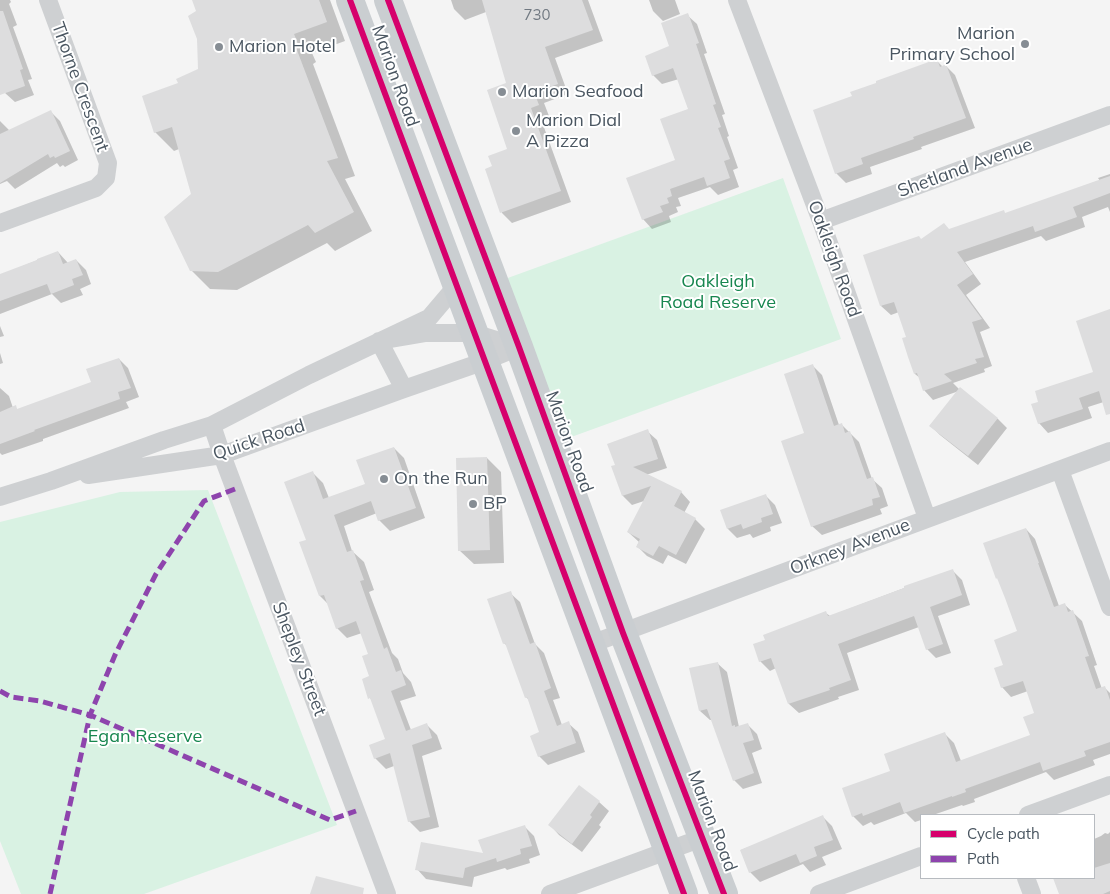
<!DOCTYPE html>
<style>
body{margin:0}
#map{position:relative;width:1110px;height:894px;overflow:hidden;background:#f4f4f4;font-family:Mulish,sans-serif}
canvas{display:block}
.legend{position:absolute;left:920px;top:814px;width:175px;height:65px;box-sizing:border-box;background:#fff;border:1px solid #b7bbc0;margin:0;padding:6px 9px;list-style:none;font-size:15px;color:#4a5661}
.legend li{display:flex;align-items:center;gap:10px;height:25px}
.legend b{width:25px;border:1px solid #b7bbc0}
</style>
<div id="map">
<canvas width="1110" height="894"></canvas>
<ul class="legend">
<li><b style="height:6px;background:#d6006c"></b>Cycle path</li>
<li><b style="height:6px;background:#8e44ad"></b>Path</li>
</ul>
</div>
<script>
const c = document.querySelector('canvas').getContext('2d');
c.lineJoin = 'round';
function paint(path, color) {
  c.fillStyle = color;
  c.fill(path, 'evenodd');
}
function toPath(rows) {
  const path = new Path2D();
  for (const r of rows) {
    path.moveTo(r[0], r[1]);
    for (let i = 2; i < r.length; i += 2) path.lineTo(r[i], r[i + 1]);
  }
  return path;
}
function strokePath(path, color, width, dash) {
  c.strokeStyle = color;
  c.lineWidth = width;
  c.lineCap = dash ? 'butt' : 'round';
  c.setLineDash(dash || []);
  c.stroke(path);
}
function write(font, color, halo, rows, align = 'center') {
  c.font = font + ' Mulish,sans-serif';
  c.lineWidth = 4;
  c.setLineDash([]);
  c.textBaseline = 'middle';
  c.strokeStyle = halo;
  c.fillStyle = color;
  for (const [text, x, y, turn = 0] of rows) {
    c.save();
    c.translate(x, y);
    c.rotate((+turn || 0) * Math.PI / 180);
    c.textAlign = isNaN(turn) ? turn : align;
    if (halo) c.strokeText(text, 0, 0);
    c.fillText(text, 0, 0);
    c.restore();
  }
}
const green = toPath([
 [783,178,841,339,563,440,505,279],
 [208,490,337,825,144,894,21,894,0,841,0,522,120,492]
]);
const shadow = toPath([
 [0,0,10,0,11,2,9,4,17,25,13,27,32,79,28,80,34,95,15,102,5,93,0,78],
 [193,0,330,0,345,41,312,53,316,62,313,64,355,176,345,179,372,231,335,251,327,243,237,290,210,289,191,270,192,195,179,149,174,151,155,132,179,84,199,70,197,12],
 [451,0,588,0,603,41,555,58,568,94,544,103,549,116,541,119,571,202,512,223,502,213,486,170,494,167,509,150,508,84,486,12,465,20,454,9],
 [649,0,675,0,680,14,663,21,653,11],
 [687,15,697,24,707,53,704,54,725,114,722,115,729,136,727,137,738,168,733,170,739,187,718,195,710,187,678,198,681,206,676,207,678,212,669,216,671,222,652,229,643,219,676,161,690,110,679,79,662,84,653,75,671,47],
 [937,61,943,67,946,66,955,75,975,128,921,147,922,149,870,167,872,174,846,183,836,173],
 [51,112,60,121,78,160,65,167,63,165,60,167,57,163,15,189,7,181,0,184,0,121,10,131],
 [1110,174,1110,212,1108,207,1082,217,1085,227,1046,241,1041,236,965,262,981,284,966,295,990,328,980,332,992,366,984,369,985,372,953,383,960,390,960,389,998,419,1007,428,978,465,940,435,931,426,959,391,933,400,924,390,920,378,915,374,907,338,899,312,891,315,881,306,922,240,949,230,1006,214,1100,181,1098,178],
 [58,252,68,263,76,260,86,270,91,284,80,289,83,295,61,303,52,294,0,314,0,275],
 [1110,310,1110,400,1088,407,1092,418,1048,433,1039,423,1094,373],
 [0,326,4,336,0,337],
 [0,353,3,363,0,364],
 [119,359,128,368,139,397,126,402,129,408,43,439,43,441,2,455,0,453,0,388,9,396,13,408,15,407,18,410,93,383],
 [812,365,822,375,839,425,841,424,859,442,872,479,882,488,888,506,880,509,882,514,822,535,812,526,806,434],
 [647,431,657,440,667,468,646,475,681,492,690,502,684,513,695,519,705,529,686,564,668,555,663,564,647,556,637,546,639,542,628,532,644,501,632,505,623,496,613,467,616,466],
 [394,448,404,458,425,518,390,531,379,520,377,513,344,526,352,551,364,562,374,590,369,592,392,653,398,659,403,673,411,682,416,696,400,701,411,730,427,725,437,735,442,749,422,756,439,827,420,832,409,821,394,766,386,769,375,758,386,740,372,700,370,698,371,677,370,655,362,633,347,638,337,628,328,604,320,596,307,540,312,472,323,483,329,498,366,485],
 [487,458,501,472,504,563,474,564,459,550],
 [766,496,775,505,782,523,770,527,771,531,753,538,750,534,737,538,728,529,722,511],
 [1026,529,1035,539,1059,606,1064,604,1082,621,1097,665,1094,666,1102,689,1105,688,1110,693,1110,754,1093,760,1095,765,1054,780,1046,772,974,799,975,802,963,806,962,805,933,815,921,815,921,820,915,822,906,813,874,825,871,822,863,826,853,816,891,772,945,734,954,743,961,761,1032,736,1036,714,1028,691,1011,697,1002,687,1005,666,1018,632],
 [952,570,962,580,970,605,938,616,951,653,936,658,927,649,919,627,847,653,859,690,838,697,839,699,799,713,789,704,776,668,770,671,760,661,766,640,826,613,830,616],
 [510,593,520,602,535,644,544,653,560,698,553,700,562,725,568,723,578,732,585,752,548,765,539,756,541,733,529,700,526,697,508,647,504,643],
 [717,663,727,672,739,727,747,724,757,734,762,749,752,753,762,783,743,789,734,780,712,720,710,720,700,711],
 [579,787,599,802,609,811,599,825,601,827,582,852,559,835,550,825],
 [823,817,832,826,842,849,822,857,826,865,810,872,803,864,760,882,750,872,741,850],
 [524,826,534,836,540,855,529,859,530,863,507,870,505,868,474,877,472,887,426,879,417,869,484,855],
 [1110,832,1110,894,1060,894,1055,878,1094,878,1094,839,1101,836,1105,833,1108,834]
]);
const building = toPath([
 [192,0,319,0,327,22,294,34,298,44,295,45,338,158,327,161,354,212,315,233,308,225,218,272,190,271,164,217,191,194,172,127,154,133,142,96,178,83,176,79,198,69,197,39,188,16,196,11],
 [482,0,582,0,593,30,545,47,558,84,534,92,539,105,531,108,561,191,500,213,485,169,492,166,488,156,507,149,487,90,506,83],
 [0,11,3,11,23,69,20,70,25,86,0,95],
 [688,13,699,43,696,44,716,104,713,105,721,127,718,128,730,159,724,161,730,178,707,186,704,177,670,189,672,196,667,198,669,203,660,206,663,212,642,220,626,178,675,160,660,119,688,109,673,68,652,76,645,56,669,46,661,23],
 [937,59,940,67,946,64,966,118,913,137,914,139,861,158,863,164,835,174,813,110,852,96,850,92,876,83,876,81],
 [51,110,70,151,55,158,54,156,50,158,48,154,0,183,0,134],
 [1110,176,1110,193,1073,207,1077,217,1035,232,1033,226,957,252,973,274,957,285,982,319,972,322,984,357,975,359,977,363,944,374,952,381,923,391,917,373,914,374,908,357,902,338,906,337,894,302,880,306,863,255,919,236,921,239,944,223,949,229,1004,210,1005,213],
 [58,251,63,264,76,259,83,275,72,279,74,285,51,294,47,284,0,301,0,274,37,260,37,259],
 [1110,309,1110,414,1106,415,1099,391,1079,398,1083,409,1038,424,1031,404,1038,402,1035,391,1093,372,1076,321],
 [119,358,131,388,118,392,120,399,34,430,35,431,0,444,0,412,16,405,17,409,91,382,86,369],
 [813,364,834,426,842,423,845,433,850,431,867,479,873,477,880,497,872,499,873,505,811,527,781,441,804,433,784,374],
 [960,387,998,418,968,456,929,426],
 [648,429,658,459,633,467,682,491,674,506,696,518,676,555,659,546,653,556,636,547,640,539,627,532,651,486,622,496,611,466,615,465,607,444],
 [394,447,416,508,378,521,371,501,334,515,347,552,353,550,364,580,360,581,384,649,387,647,396,672,401,670,406,685,391,691,406,731,427,723,432,738,412,745,430,817,408,822,390,753,374,759,369,745,385,739,370,698,368,699,362,679,369,676,362,656,368,654,356,621,336,629,324,595,319,596,299,542,306,540,284,482,313,471,323,499,365,484,356,460],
 [487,457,490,550,458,551,456,458],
 [766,494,773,514,761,518,762,522,743,529,741,524,727,529,720,510],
 [1026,528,1039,563,1038,563,1054,607,1065,603,1068,612,1073,610,1089,656,1085,657,1096,689,1105,686,1110,700,1110,742,1084,751,1086,756,1043,771,1040,762,965,789,966,792,952,797,952,796,904,813,900,802,863,816,862,813,852,817,842,788,890,771,884,754,945,732,956,762,1030,735,1023,717,1034,713,1023,681,1001,688,994,668,1003,665,994,640,1017,631,1005,598,997,578,996,579,983,543],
 [953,569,962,595,930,607,943,644,926,650,914,616,838,644,851,680,829,688,830,690,788,704,771,658,759,662,753,644,765,640,763,635,826,611,828,616,904,588,904,586],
 [511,591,530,644,535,642,551,688,544,691,557,726,569,721,576,743,538,757,530,736,539,732,527,697,525,698,505,643,503,644,487,599],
 [718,662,732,726,735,725,735,727,748,723,754,740,743,743,754,773,733,781,707,709,699,711,689,668],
 [579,785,600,801,590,815,592,817,572,844,548,825],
 [823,815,833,840,814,847,817,856,800,863,796,854,749,873,740,850],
 [525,825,532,846,520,849,521,854,497,862,496,858,465,868,463,878,415,870,421,842,483,853,478,840],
 [1110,863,1110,891,1103,894,1059,894,1053,878,1094,878,1094,868],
 [316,876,364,888,363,894,310,894]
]);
const street = toPath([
 [737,0,821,221,927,518],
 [821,221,1110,115],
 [0,223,96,188,106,178,108,163,48,0],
 [404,389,379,341,426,333,474,333,519,347],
 [212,425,222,455,387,894],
 [1060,470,1110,607],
 [88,475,222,455,404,389,485,361,519,347],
 [0,497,51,481,164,440,212,425,309,375,429,318,457,285],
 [591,644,1110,451],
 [1028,815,1110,785],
 [1026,878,1032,894],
 [550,894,702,838],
 [819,894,921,856]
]);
const primary = toPath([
 [350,0,684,894],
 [388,0,519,347,623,633,724,894]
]);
const quiet = toPath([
 [0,691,11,697,40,701,90,715,330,820,356,811],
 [50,894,90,715,115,655,156,574,204,501,235,489]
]);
const cycleway = toPath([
 [350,0,684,894],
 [388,0,519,347,623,633,724,894]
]);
const markers = [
 [1025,44,5,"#868d94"],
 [219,47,5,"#868d94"],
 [502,92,5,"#868d94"],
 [516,131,5,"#868d94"],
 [384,479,5,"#868d94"],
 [473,504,5,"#868d94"]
];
const numberNames = [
 ["730",537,15]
];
const poiNames = [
 ["Marion",1015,34,"right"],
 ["Primary School",1015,55,"right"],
 ["Marion Hotel",229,47],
 ["Marion Seafood",512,92],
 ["Marion Dial",526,121],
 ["A Pizza",526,142],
 ["On the Run",394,479],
 ["BP",483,504]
];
const streetNames = [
 ["Marion Road",395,76,70],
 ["Thorne Crescent",80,87,70],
 ["Shetland Avenue",965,168,-20],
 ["Oakleigh Road",834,259,70],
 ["Quick Road",259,440,-18],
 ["Marion Road",569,442,70],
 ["Orkney Avenue",850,547,-21],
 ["Shepley Street",299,659,69],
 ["Marion Road",712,821,69]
];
const parkNames = [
 ["Oakleigh",718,282],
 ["Road Reserve",718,303],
 ["Egan Reserve",145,737]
];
paint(green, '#d9f2e3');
paint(shadow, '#0003');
paint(building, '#ddddde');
strokePath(street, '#ced0d2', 18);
strokePath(primary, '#caced1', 28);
strokePath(quiet, '#8e44ad', 5, [10, 5]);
strokePath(cycleway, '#d6006c', 6);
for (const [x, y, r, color] of markers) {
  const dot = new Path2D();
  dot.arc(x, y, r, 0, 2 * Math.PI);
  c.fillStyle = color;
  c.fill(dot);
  strokePath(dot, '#fff', 2);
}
write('15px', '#707881', null, numberNames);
write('18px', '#4a5661', '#fff', poiNames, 'left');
write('18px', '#4a5661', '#fff', streetNames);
write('18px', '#17864f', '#fff', parkNames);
</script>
